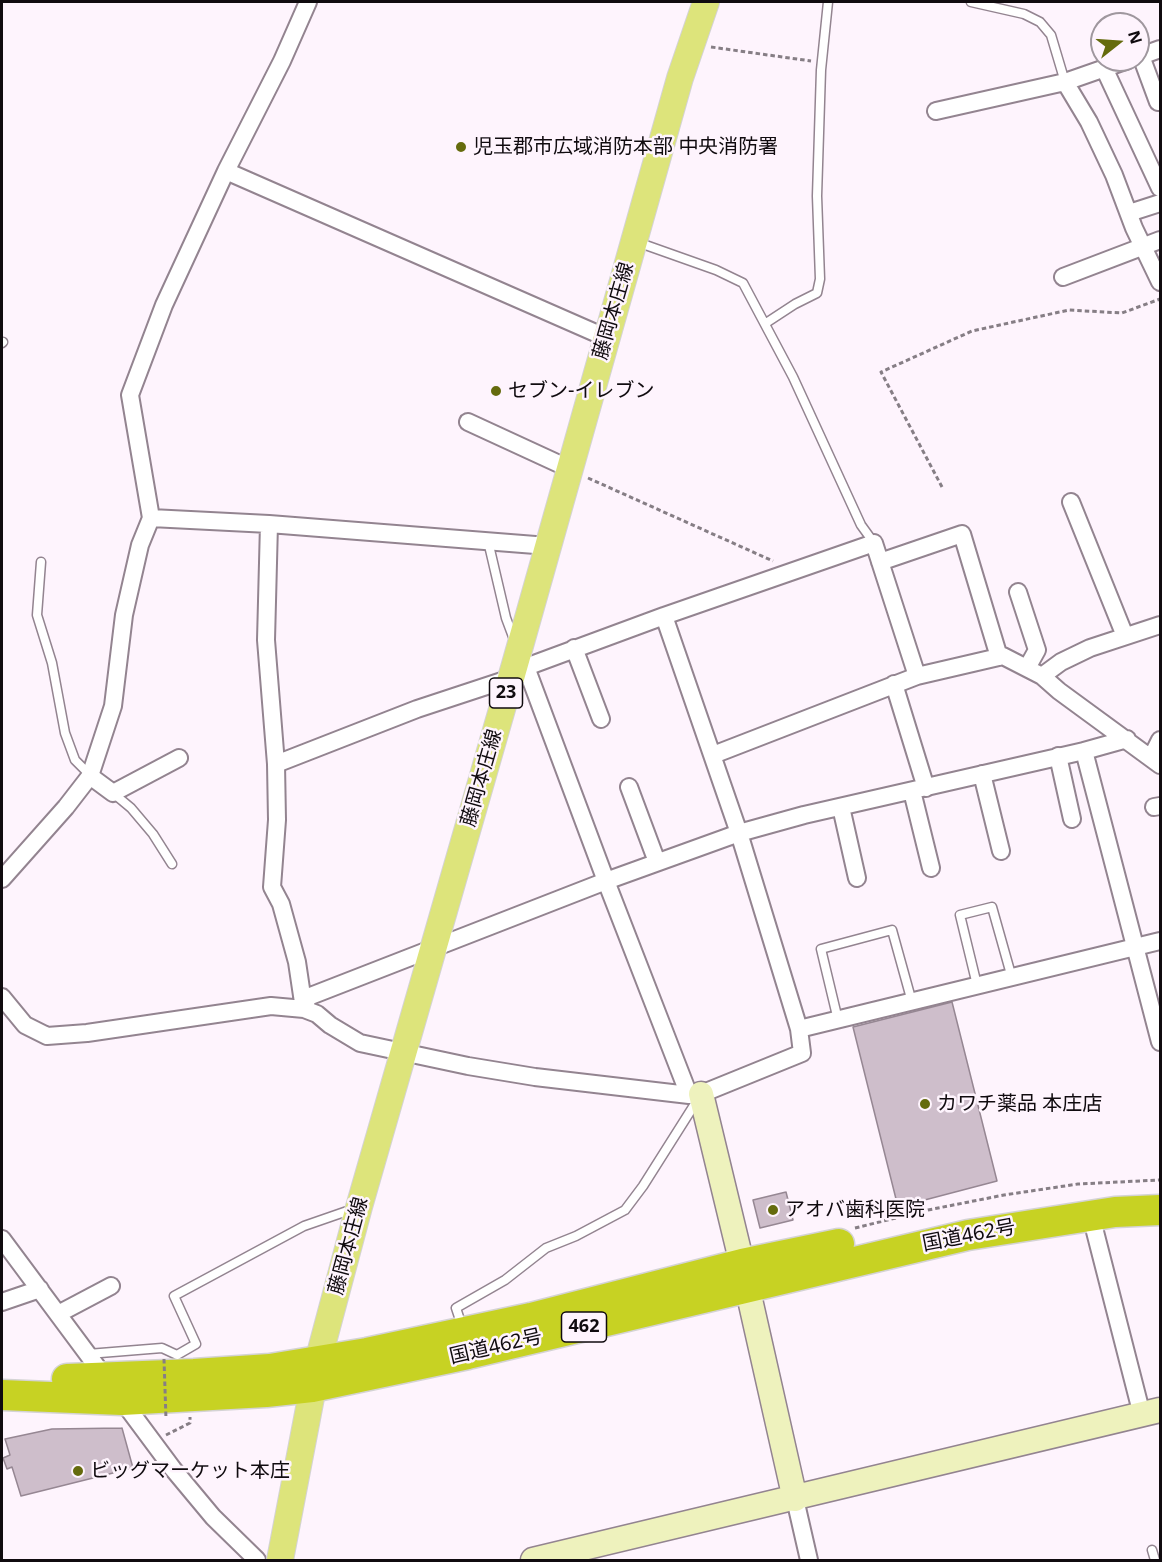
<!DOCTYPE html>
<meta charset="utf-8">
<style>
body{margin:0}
#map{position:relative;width:1162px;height:1562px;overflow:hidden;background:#fef4fd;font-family:"Noto Sans",sans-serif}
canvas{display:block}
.frame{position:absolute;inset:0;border:3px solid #100b0f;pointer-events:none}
.north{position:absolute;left:1090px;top:12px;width:60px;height:60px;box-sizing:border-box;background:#fef4fd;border:2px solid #9f979e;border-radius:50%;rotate:73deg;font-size:16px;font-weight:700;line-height:24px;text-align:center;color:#100b0f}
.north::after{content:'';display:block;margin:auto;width:21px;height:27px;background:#656b0d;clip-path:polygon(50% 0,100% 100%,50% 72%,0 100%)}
</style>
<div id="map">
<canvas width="1162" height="1562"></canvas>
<div class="frame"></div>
<div class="north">N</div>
</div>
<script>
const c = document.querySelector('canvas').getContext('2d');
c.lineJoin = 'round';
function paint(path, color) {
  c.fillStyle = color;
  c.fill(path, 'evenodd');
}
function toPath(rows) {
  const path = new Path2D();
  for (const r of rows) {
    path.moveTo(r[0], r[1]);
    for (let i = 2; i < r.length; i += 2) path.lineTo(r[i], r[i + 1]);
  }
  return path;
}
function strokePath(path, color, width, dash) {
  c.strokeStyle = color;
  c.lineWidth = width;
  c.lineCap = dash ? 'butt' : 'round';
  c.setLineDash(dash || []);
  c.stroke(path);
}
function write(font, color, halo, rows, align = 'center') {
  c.font = font + ' "Noto Sans","Noto Sans JP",sans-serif';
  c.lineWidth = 5;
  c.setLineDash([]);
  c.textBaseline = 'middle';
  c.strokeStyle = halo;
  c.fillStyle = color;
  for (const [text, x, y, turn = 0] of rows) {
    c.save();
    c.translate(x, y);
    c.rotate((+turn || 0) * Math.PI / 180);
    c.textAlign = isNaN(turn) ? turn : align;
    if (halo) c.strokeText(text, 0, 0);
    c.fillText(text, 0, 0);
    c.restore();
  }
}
const building = toPath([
 [952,1002,997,1181,898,1207,853,1027,952,1002],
 [786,1192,793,1220,760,1228,753,1200,786,1192],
 [122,1428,133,1468,21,1496,12,1467,7,1469,3,1458,10,1455,5,1439,52,1429,122,1428]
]);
const path = toPath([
 [711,47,811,61],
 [588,478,773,561],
 [942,487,881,372,972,331,1069,310,1122,313,1160,299],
 [855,1228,928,1210,1004,1195,1078,1184,1160,1180],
 [166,1435,190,1423,190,1417]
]);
const lane = toPath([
 [971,2,1024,14,1040,22,1051,35,1065,82],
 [637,242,716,270,743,283,793,377,861,525,874,543],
 [766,323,795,304,817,293,820,279,817,196,821,70,828,2],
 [2,343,3,342],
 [488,541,506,618,515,642],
 [41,562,37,615,52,663,65,733,75,760,90,775],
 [113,793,131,808,153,834,172,864],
 [977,985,960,915,992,907,1012,978],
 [838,1020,821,949,892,930,912,1002],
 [462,1326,456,1308,505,1280,546,1248,576,1236,625,1210,643,1186,698,1099],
 [88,1354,162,1348,177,1355,196,1344,174,1296,304,1226,353,1209],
 [1152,1550,1155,1560]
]);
const street = toPath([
 [1141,56,1158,102],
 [1138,57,1160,49],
 [1104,68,1160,188],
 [1065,82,1089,122,1114,175,1134,228,1160,282],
 [936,111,1065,82,1128,60],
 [226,171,607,338],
 [1129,213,1160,203],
 [1063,277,1160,240],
 [468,422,570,469],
 [1071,502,1125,636],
 [151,518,269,524,548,546],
 [269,524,266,640,276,764,277,820,272,887,281,904,297,962,304,1009],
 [880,562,962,534,999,657],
 [1018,592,1037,650,1027,668],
 [664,616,874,543,917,676],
 [574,648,601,719],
 [516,665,526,667,606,881,689,1095],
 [526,667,664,616,739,833,799,1029],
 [1042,676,1061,662,1090,648,1160,625],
 [894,684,926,788],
 [1127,739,1084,751,1160,1042],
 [713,755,917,676,1003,656,1042,676,1059,691,1160,765],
 [1058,756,1072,819],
 [1151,758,1160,740],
 [276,764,417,709,511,678],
 [982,774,1001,851],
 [90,776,113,793,179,758],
 [629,787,657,862],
 [912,791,931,868],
 [841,807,857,878],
 [1154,807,1160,806],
 [2,879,66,807,90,776,113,706,124,615,140,545,151,518,130,395,164,305,226,171,282,61,308,2],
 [2,997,25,1025,47,1036,87,1033,271,1006,304,1009,317,1014,330,1025,360,1043,468,1066,535,1077,689,1095,701,1094,802,1053,799,1029,1160,941],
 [304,1009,308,997,606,881,739,833,804,815,1084,751],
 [1091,1216,1142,1415],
 [2,1239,173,1469,213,1517,257,1560],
 [2,1302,40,1289],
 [58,1314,111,1286],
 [795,1499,809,1560]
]);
const secondary = toPath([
 [701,1094,742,1264,795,1499],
 [533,1560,1160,1410]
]);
const primary = toPath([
 [280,1560,318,1361,359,1207,515,664,680,78,706,2]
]);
const highway = toPath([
 [67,1379,194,1374,270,1369,367,1353,531,1318,742,1264,839,1244],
 [2,1395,122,1400,266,1392,312,1387,468,1354,968,1235,1115,1212,1160,1210]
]);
const pathBridge = toPath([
 [164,1359,166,1419]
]);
const markers = [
 [461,147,6,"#656b0d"],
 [496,391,6,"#656b0d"],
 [925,1104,6,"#656b0d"],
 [773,1210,6,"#656b0d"],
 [78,1471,6,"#656b0d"]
];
const shields = [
 [506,693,33],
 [584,1327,45]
];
const shieldNames = [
 ["23",506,693],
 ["462",584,1327]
];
const poiNames = [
 ["児玉郡市広域消防本部 中央消防署",473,147],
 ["セブン-イレブン",508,391],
 ["カワチ薬品 本庄店",937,1104],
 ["アオバ歯科医院",785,1210],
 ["ビッグマーケット本庄",90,1471]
];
const streetNames = [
 ["藤岡本庄線",614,311,-74],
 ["藤岡本庄線",482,778,-74],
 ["国道462号",969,1236,-11],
 ["藤岡本庄線",349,1246,-75],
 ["国道462号",496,1347,-13]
];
paint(building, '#cebecb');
strokePath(building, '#968793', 1.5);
strokePath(lane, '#938490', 11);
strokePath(street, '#938490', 20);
strokePath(secondary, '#938490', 27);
strokePath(primary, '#d4d3d4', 28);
strokePath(highway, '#d4d3d4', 33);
strokePath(path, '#867e85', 3, [4.5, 3]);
strokePath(lane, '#fff', 8);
strokePath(street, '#fff', 16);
strokePath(secondary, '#eef2bd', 24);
strokePath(primary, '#dde47b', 26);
strokePath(highway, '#c7d223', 30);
strokePath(pathBridge, '#867e85', 3, [4.5, 3]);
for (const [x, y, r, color] of markers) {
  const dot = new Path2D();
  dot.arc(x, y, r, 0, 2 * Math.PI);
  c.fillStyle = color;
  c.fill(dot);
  strokePath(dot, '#fef4fd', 2);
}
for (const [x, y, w] of shields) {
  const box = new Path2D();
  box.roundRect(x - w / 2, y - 15, w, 30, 4.5);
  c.fillStyle = '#fef4fd';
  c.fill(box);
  strokePath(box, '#100b0f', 1.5);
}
write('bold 18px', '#100b0f', null, shieldNames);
write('20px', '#100b0f', '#fef4fd', poiNames, 'left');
write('20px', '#100b0f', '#fef4fd', streetNames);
</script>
